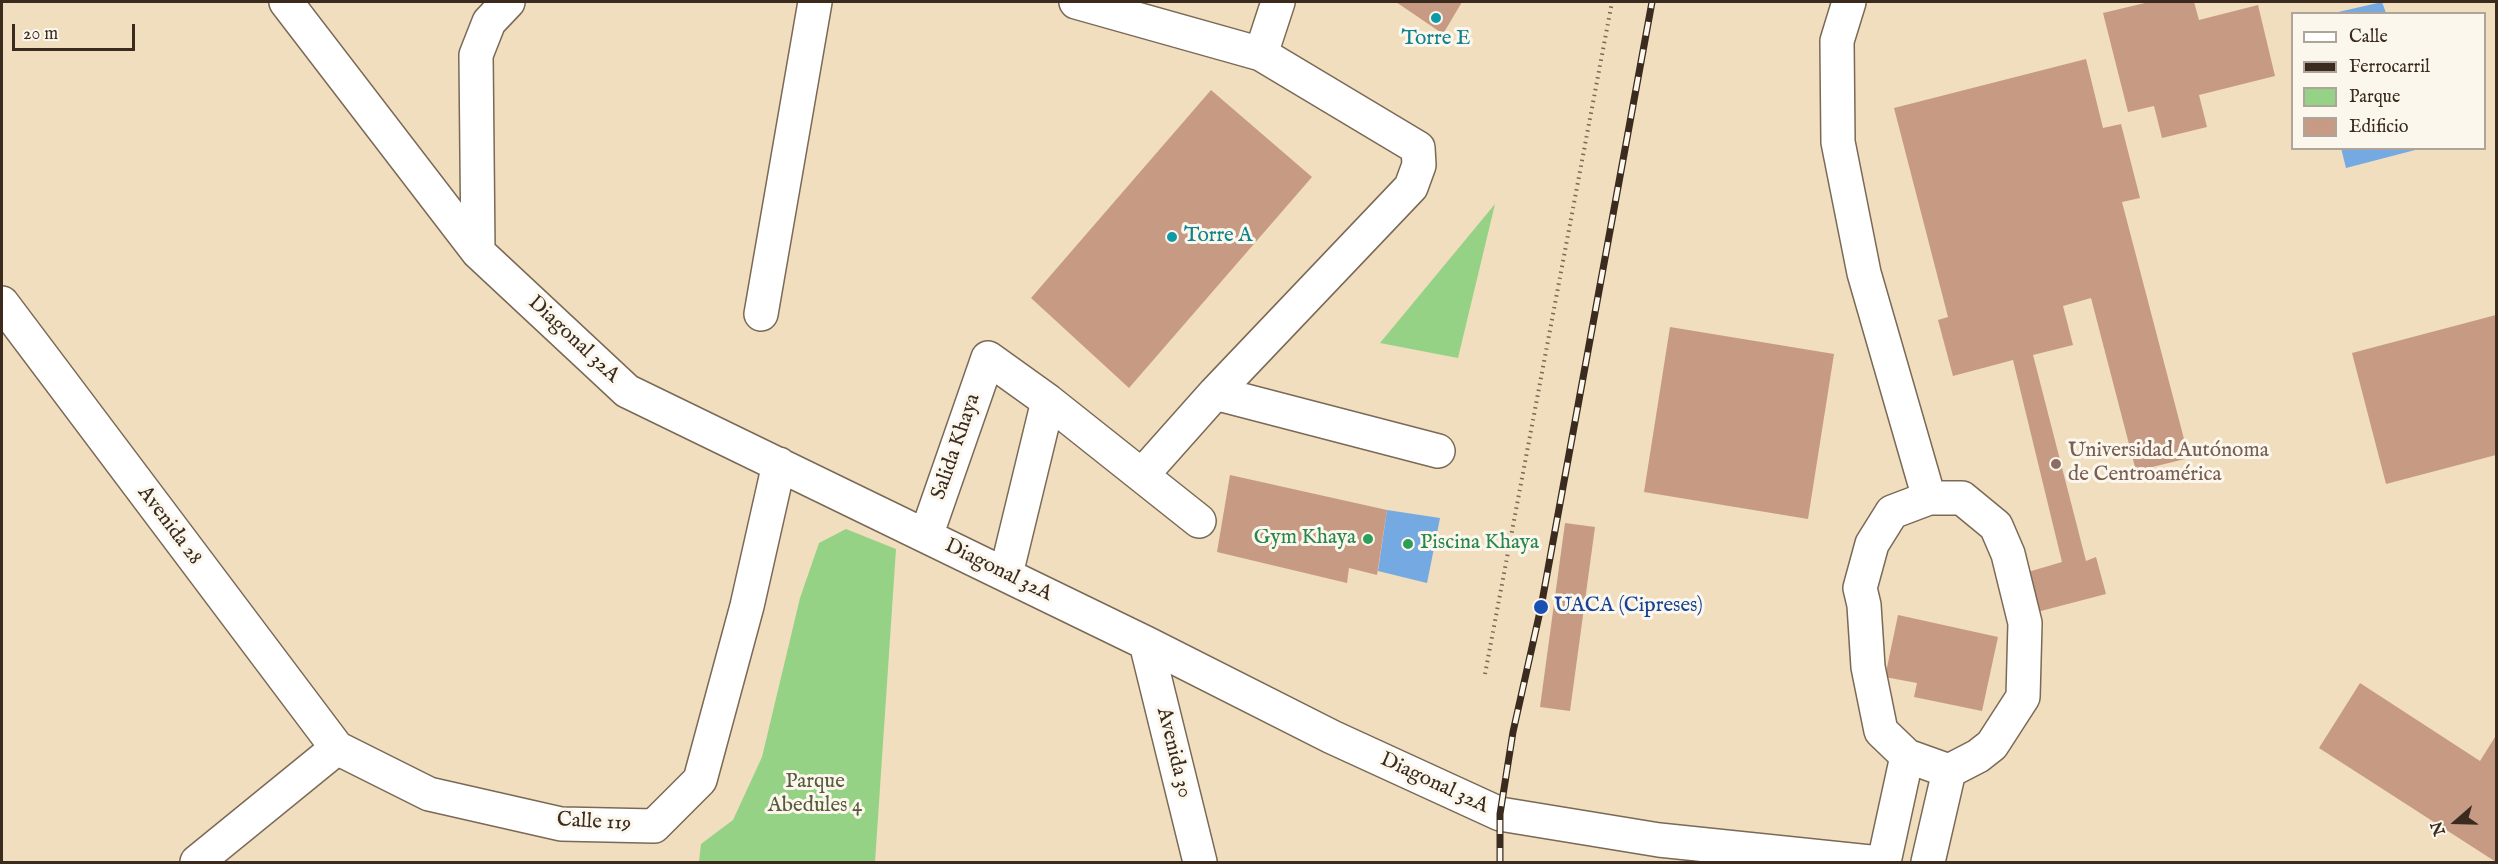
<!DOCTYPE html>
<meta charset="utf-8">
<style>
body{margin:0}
#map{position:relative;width:2498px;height:864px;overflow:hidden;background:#f0debe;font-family:"IM FELL English",serif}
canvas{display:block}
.frame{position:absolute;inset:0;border:3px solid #3b2a1e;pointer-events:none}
.legend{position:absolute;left:2291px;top:12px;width:195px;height:138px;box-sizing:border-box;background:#fbf7ec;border:2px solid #aea59a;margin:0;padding:8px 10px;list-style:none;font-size:18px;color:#3b2a1e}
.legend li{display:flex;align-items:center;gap:12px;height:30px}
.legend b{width:30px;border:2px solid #aea59a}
.north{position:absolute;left:2426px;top:792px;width:60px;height:60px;-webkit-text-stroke:4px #fbf7ec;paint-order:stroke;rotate:250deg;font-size:16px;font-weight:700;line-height:24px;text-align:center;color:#3b2a1e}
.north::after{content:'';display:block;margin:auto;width:21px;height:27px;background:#3b2a1e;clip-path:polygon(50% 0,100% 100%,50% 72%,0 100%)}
.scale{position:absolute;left:12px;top:24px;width:123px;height:27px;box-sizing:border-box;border:3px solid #3b2a1e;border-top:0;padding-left:8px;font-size:18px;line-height:21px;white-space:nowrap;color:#3b2a1e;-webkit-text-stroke:4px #fbf7ec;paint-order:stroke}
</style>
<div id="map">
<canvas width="2498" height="864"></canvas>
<div class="frame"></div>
<ul class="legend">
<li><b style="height:8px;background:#fff"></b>Calle</li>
<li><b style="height:8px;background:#3b2a1e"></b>Ferrocarril</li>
<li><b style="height:16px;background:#95d286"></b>Parque</li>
<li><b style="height:16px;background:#c79a84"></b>Edificio</li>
</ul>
<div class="north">N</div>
<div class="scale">20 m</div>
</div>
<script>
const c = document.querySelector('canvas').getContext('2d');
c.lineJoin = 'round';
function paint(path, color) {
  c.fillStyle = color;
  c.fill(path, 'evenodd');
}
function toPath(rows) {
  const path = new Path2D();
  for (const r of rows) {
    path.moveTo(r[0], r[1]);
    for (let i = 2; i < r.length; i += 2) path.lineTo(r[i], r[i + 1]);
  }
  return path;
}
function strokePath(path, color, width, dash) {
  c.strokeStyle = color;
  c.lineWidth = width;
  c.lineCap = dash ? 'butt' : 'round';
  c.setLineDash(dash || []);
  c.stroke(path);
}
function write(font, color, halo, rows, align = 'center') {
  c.font = font + ' "IM FELL English",serif';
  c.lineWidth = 6;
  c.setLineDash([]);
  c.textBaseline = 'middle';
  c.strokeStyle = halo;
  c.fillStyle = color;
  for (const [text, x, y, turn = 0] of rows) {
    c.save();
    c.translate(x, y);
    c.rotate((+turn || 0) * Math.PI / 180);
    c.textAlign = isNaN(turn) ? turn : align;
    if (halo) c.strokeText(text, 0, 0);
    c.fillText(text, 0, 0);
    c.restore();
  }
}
const green = toPath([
 [1495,204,1458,358,1380,343],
 [846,529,896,549,875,862,699,862,701,844,733,820,762,757,800,598,819,543]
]);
const water = toPath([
 [2382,2,2386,13,2334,13],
 [2341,148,2419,148,2419,149,2346,168],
 [1387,510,1440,518,1427,583,1378,571]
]);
const building = toPath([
 [1396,2,1462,2,1443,34],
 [2149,2,2194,2,2199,20,2258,5,2275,76,2199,95,2207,127,2162,138,2154,106,2128,112,2103,13],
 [2086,59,2103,128,2121,124,2140,198,2122,202,2189,458,2136,471,2091,298,2063,306,2073,345,2033,355,2086,561,2096,557,2106,594,2037,612,2028,572,2062,562,2013,360,1953,376,1938,320,1948,317,1894,108],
 [1211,90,1312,177,1129,388,1031,298],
 [2496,315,2496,455,2386,484,2352,353],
 [1670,327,1834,354,1808,519,1644,492],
 [1230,475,1387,510,1377,575,1349,568,1347,583,1217,552],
 [1565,523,1595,527,1570,711,1540,707],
 [1898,615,1998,637,1982,711,1914,697,1917,683,1885,677],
 [2360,683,2480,761,2495,737,2496,738,2496,862,2319,748]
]);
const path = toPath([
 [1485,674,1612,2]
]);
const minor = toPath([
 [286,2,478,252,627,391,1146,643,1332,737,1500,814,1659,840,1870,862],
 [1076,2,1261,54,1418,148,1419,165,1411,187,1215,393,1142,475],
 [1849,2,1837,41,1838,142,1864,273,1929,498],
 [1261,54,1278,2],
 [478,252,476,55,489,22,508,2],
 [2,303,337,748],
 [761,314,815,2],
 [1215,393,1438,451],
 [926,536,988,358,1048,401,1199,521],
 [1006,574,1048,401],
 [1146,643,1200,862],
 [197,862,337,748,429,794,561,824,654,826,700,780,747,606,779,464],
 [1884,862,1907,756],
 [1928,862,1949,771,1978,756,1992,745,2023,697,2025,623,2008,554,1996,526,1962,498,1929,498,1892,512,1872,544,1860,588,1864,605,1868,667,1881,731,1907,756,1949,771]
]);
const rail = toPath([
 [1500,862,1500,814,1513,732,1541,607,1652,2]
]);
const markers = [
 [1436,18,6,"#0f9aa8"],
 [1172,237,6,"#0f9aa8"],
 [2056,464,6,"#8d6e63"],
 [1368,539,6,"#2e9e5b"],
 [1408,544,6,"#2e9e5b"],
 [1541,607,8,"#1a4fb4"]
];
const cultureNames = [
 ["Torre E",1436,40],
 ["Torre A",1184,237,"left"]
];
const streetNames = [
 ["Diagonal 32A",573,340,43],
 ["Salida Khaya",957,447,-71],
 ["Avenida 28",169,526,53],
 ["Diagonal 32A",998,571,26],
 ["Avenida 30",1173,753,76],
 ["Diagonal 32A",1434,784,25],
 ["Calle 119",594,823,3]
];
const educationNames = [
 ["Universidad Autónoma",2068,452],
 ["de Centroamérica",2068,476]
];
const leisureNames = [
 ["Gym Khaya",1356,539],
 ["Piscina Khaya",1420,544,"left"]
];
const transitNames = [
 ["UACA (Cipreses)",1554,607]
];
const parkNames = [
 ["Parque",815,783],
 ["Abedules 4",815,807]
];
paint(green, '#95d286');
paint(water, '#75a9e2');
paint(building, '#c79a84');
strokePath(minor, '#7a6956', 36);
strokePath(path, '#7a6956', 4, [1.5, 4.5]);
strokePath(minor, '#fff', 33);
strokePath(rail, '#3b2a1e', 7);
strokePath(rail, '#fbf7ec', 4.5, [14]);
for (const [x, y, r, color] of markers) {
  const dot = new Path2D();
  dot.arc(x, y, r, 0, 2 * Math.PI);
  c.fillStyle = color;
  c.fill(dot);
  strokePath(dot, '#fbf7ec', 2);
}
write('21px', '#0d838f', '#fbf7ec', cultureNames);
write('21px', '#3b2a1e', '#fbf7ec', streetNames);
write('21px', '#785e54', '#fbf7ec', educationNames, 'left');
write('21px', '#27864d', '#fbf7ec', leisureNames, 'right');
write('21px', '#164399', '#fbf7ec', transitNames, 'left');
write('21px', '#565c3d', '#fbf7ec', parkNames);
</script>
